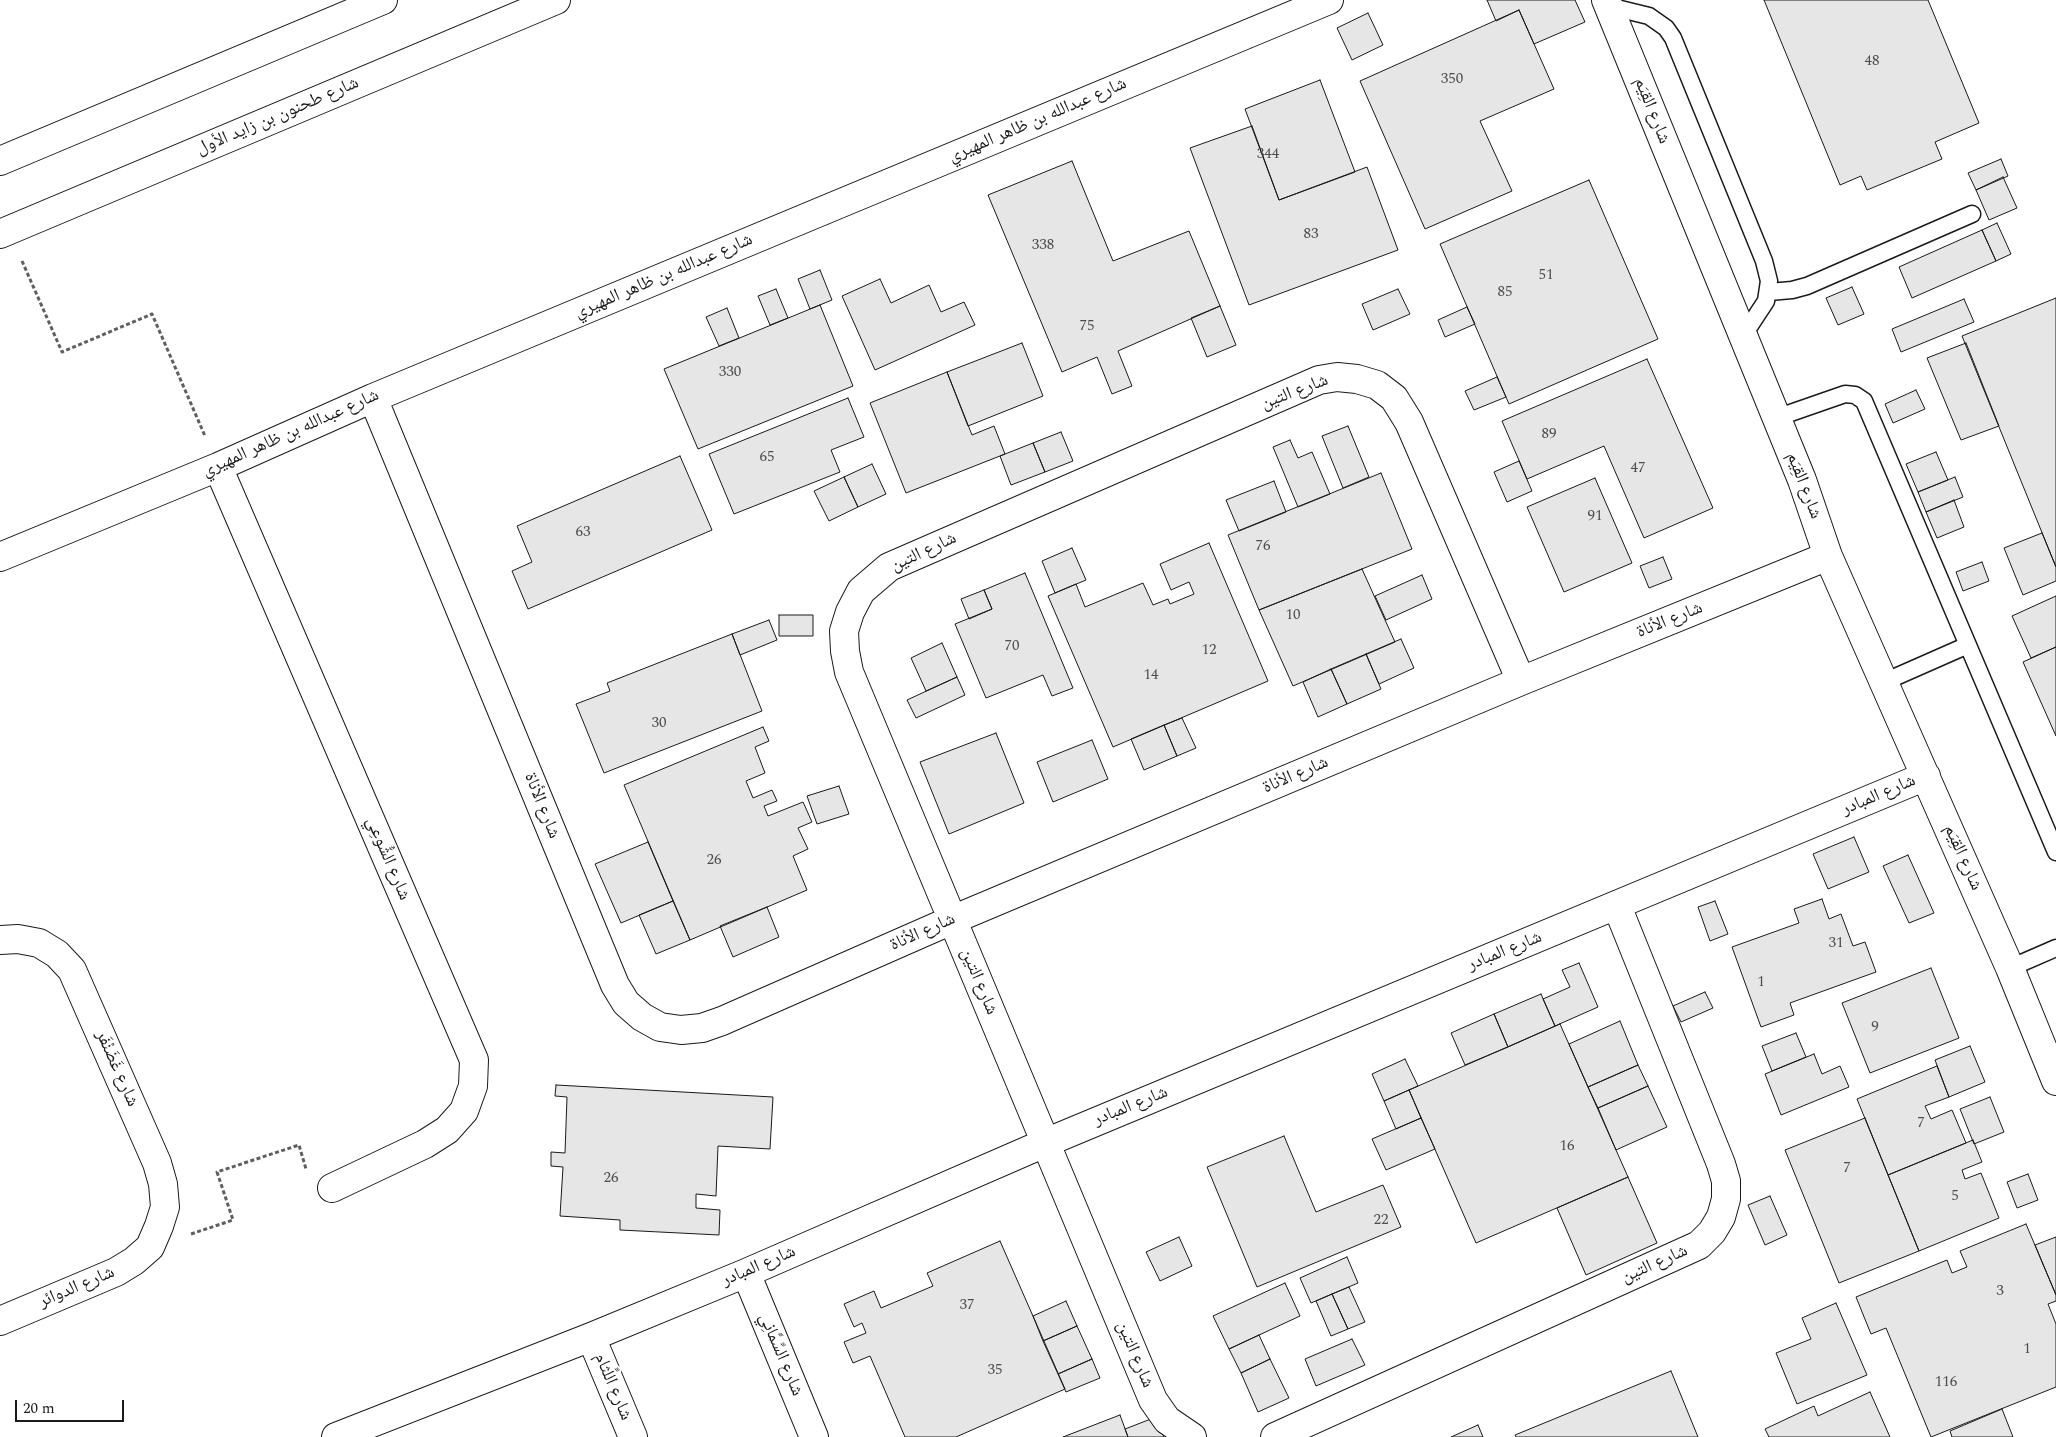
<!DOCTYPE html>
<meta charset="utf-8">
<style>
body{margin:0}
#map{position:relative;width:2056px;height:1437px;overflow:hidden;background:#fff;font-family:Spectral,serif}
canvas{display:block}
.scale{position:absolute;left:15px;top:1400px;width:109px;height:22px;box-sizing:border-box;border:2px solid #1a1a1a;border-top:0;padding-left:6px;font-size:15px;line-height:18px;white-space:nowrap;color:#1a1a1a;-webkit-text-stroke:4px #fff;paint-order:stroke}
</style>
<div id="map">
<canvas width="2056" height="1437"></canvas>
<div class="scale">20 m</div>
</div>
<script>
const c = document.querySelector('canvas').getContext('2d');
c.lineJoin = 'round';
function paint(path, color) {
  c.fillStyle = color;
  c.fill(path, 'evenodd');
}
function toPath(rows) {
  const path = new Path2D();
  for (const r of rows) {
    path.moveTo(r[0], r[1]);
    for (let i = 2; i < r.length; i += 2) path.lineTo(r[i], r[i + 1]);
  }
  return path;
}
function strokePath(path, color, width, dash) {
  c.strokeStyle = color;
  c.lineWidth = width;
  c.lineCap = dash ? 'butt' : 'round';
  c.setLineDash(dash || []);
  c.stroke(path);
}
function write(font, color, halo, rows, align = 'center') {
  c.font = font + ' Spectral,"Noto Naskh Arabic",serif';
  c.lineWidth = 4;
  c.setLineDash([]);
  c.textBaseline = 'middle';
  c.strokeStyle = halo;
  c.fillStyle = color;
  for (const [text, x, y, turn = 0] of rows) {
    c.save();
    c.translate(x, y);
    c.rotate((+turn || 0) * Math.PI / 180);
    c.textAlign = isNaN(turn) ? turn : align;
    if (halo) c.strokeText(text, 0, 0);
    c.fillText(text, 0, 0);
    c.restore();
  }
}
const building = toPath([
 [1487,0,1575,0,1585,22,1534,44,1519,10,1496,21,1487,0],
 [1764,0,1928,0,1979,123,1935,142,1942,159,1867,190,1861,176,1840,185,1764,0],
 [1519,10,1554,89,1480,121,1512,191,1425,229,1360,81,1519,10],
 [1368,13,1383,45,1352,60,1337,28,1368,13],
 [1320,80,1355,172,1279,200,1245,109,1320,80],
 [1252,126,1279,200,1367,167,1398,250,1249,305,1190,148,1252,126],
 [2001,159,2008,176,1976,190,1968,173,2001,159],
 [1072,161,1113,261,1189,231,1220,306,1118,351,1132,386,1112,394,1097,357,1062,372,988,195,1072,161],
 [2003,177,2017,208,1989,220,1976,190,2003,177],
 [1589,180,1658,339,1509,404,1440,244,1589,180],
 [1997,223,2011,254,1996,261,1982,230,1997,223],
 [1982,230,1996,261,1912,298,1899,267,1982,230],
 [820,270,832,300,810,309,798,279,820,270],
 [880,279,891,303,929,285,941,312,964,302,975,325,875,370,842,296,880,279],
 [1852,287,1864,314,1838,325,1826,298,1852,287],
 [776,289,788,318,770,325,758,296,776,289],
 [1398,289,1410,314,1373,330,1362,304,1398,289],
 [2056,298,2056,567,1962,336,2056,298],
 [1964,299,1974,322,1901,352,1892,329,1964,299],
 [820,305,853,386,698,449,664,369,820,305],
 [1220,306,1236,345,1207,357,1191,318,1220,306],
 [1467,307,1475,324,1445,337,1438,320,1467,307],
 [727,308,739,338,719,346,706,317,727,308],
 [1022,343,1043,396,968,426,947,372,1022,343],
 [1966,343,1999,426,1961,440,1927,358,1966,343],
 [1647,359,1713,508,1644,538,1604,446,1527,479,1502,421,1647,359],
 [947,372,972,435,994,426,1005,454,906,493,870,403,947,372],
 [1497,377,1506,397,1474,410,1465,391,1497,377],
 [1916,390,1925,409,1893,423,1885,404,1916,390],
 [848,398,864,437,831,450,840,472,734,514,709,454,848,398],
 [1348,426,1369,477,1343,488,1322,436,1348,426],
 [1061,432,1073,461,1045,472,1033,443,1061,432],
 [1290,440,1298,458,1312,452,1330,494,1298,507,1273,447,1290,440],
 [1033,443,1045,472,1011,485,1000,456,1033,443],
 [1936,452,1948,480,1918,492,1906,464,1936,452],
 [680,456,712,530,528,609,512,571,532,562,517,526,680,456],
 [1519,461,1532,491,1507,502,1494,472,1519,461],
 [872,464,886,494,858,507,844,477,872,464],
 [1381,473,1412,549,1259,610,1228,535,1381,473],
 [844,477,858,507,829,521,814,491,844,477],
 [1955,477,1963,497,1926,512,1918,492,1955,477],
 [1595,478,1632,563,1564,592,1527,507,1595,478],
 [1274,481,1286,512,1239,531,1226,500,1274,481],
 [1954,500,1964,527,1937,538,1926,512,1954,500],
 [2042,533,2056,567,2056,581,2023,595,2004,548,2042,533],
 [1209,543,1268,681,1113,747,1048,596,1076,584,1085,607,1143,583,1153,605,1168,599,1170,604,1194,594,1189,582,1171,590,1160,564,1209,543],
 [1072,548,1086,580,1055,593,1042,561,1072,548],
 [1663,557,1672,579,1649,588,1640,566,1663,557],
 [1982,562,1989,581,1963,591,1956,572,1982,562],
 [1362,569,1395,642,1293,686,1259,610,1362,569],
 [1025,573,1073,688,1052,696,1043,675,986,698,955,624,992,609,984,590,1025,573],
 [1422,575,1432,599,1386,620,1375,596,1422,575],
 [984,590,992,609,969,619,961,599,984,590],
 [2056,596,2056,647,2031,658,2012,616,2056,596],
 [779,615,813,615,813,636,779,636,779,615],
 [769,620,777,640,740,655,732,634,769,620],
 [732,634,762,711,604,773,576,704,610,691,607,683,732,634],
 [1401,639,1414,668,1379,684,1366,654,1401,639],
 [942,643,957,677,926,691,911,658,942,643],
 [2056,647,2056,736,2023,662,2056,647],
 [1366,654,1381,689,1347,704,1331,669,1366,654],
 [1331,669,1347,704,1318,717,1303,682,1331,669],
 [957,677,965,695,916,718,907,700,957,677],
 [1182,718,1196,748,1177,756,1164,725,1182,718],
 [1164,725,1177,756,1144,770,1131,739,1164,725],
 [763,727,769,741,755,747,765,773,746,781,753,798,772,790,777,801,764,806,768,816,803,802,812,822,798,828,808,849,793,856,807,890,690,940,624,785,763,727],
 [996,733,1024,803,949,834,920,762,996,733],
 [1092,740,1108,779,1053,802,1037,762,1092,740],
 [839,786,849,814,817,824,807,796,839,786],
 [1854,837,1869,872,1828,889,1813,854,1854,837],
 [648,842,673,901,621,923,595,864,648,842],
 [1908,855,1934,913,1909,923,1883,866,1908,855],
 [1822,899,1829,919,1841,914,1853,946,1865,942,1876,972,1790,1003,1794,1015,1761,1027,1732,947,1799,923,1794,909,1822,899],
 [673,901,690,940,656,954,639,915,673,901],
 [1715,901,1728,934,1710,941,1698,907,1715,901],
 [767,907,779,937,733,957,720,926,767,907],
 [1579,963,1598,1007,1555,1026,1543,999,1570,987,1562,970,1579,963],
 [1931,968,1959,1038,1870,1073,1842,1003,1931,968],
 [1705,992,1713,1008,1681,1022,1673,1006,1705,992],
 [1541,994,1555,1026,1508,1047,1494,1014,1541,994],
 [1494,1014,1508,1047,1465,1065,1451,1033,1494,1014],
 [1620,1021,1638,1065,1588,1087,1569,1044,1620,1021],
 [1560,1024,1628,1177,1476,1243,1409,1090,1560,1024],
 [1796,1033,1806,1057,1772,1071,1762,1046,1796,1033],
 [1970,1046,1985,1082,1949,1097,1935,1060,1970,1046],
 [1814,1054,1822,1074,1840,1066,1849,1087,1781,1115,1765,1074,1814,1054],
 [1405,1059,1418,1086,1384,1101,1372,1074,1405,1059],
 [1638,1065,1648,1086,1598,1108,1588,1087,1638,1065],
 [1937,1066,1949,1097,1925,1106,1931,1119,1952,1110,1966,1143,1888,1175,1857,1099,1937,1066],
 [556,1085,773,1097,770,1149,718,1146,716,1196,696,1194,696,1208,720,1210,719,1235,620,1230,620,1220,560,1216,563,1167,551,1166,551,1152,565,1153,567,1097,555,1096,556,1085],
 [1648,1086,1667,1127,1616,1150,1598,1108,1648,1086],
 [1409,1090,1421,1118,1396,1129,1384,1101,1409,1090],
 [1990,1097,2004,1132,1974,1144,1960,1109,1990,1097],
 [1421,1118,1435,1149,1386,1170,1372,1139,1421,1118],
 [1865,1118,1919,1251,1839,1283,1785,1150,1865,1118],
 [1284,1136,1316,1212,1383,1185,1401,1227,1257,1287,1207,1167,1284,1136],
 [1973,1140,1982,1162,1962,1170,1965,1179,1981,1173,1999,1218,1919,1251,1888,1175,1973,1140],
 [2028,1174,2038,1200,2017,1208,2007,1182,2028,1174],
 [1628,1177,1657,1243,1586,1275,1557,1208,1628,1177],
 [1770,1196,1787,1235,1765,1245,1748,1205,1770,1196],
 [2026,1224,2056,1295,2056,1301,2048,1304,2056,1324,2056,1387,1931,1437,1886,1328,1871,1334,1856,1297,1947,1260,1952,1273,1967,1267,1960,1251,2026,1224],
 [1179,1237,1192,1266,1160,1281,1146,1252,1179,1237],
 [2056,1237,2056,1295,2035,1245,2056,1237],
 [1000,1241,1065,1389,956,1437,905,1437,870,1356,853,1363,844,1342,866,1333,862,1323,854,1327,844,1304,874,1291,881,1308,933,1286,927,1273,1000,1241],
 [1347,1257,1358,1283,1311,1303,1300,1278,1347,1257],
 [1285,1283,1300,1316,1229,1349,1213,1316,1285,1283],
 [1349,1287,1365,1322,1348,1329,1332,1294,1349,1287],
 [1332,1294,1348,1329,1331,1336,1316,1301,1332,1294],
 [1066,1301,1077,1326,1043,1341,1033,1316,1066,1301],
 [1836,1303,1867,1375,1797,1404,1776,1353,1811,1339,1802,1318,1836,1303],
 [1077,1326,1092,1359,1058,1374,1043,1341,1077,1326],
 [1259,1335,1270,1359,1241,1373,1229,1349,1259,1335],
 [1352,1339,1365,1365,1316,1386,1305,1359,1352,1339],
 [1092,1359,1100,1378,1066,1392,1058,1374,1092,1359],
 [1270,1359,1289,1398,1258,1412,1241,1373,1270,1359],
 [1671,1371,1698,1437,1516,1437,1515,1435,1671,1371],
 [1870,1392,1890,1437,1769,1437,1765,1429,1814,1406,1818,1416,1870,1392],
 [2002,1409,2013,1437,1952,1437,1950,1431,2002,1409],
 [1120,1415,1128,1437,1063,1437,1120,1415],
 [1156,1417,1164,1437,1128,1437,1125,1429,1156,1417],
 [1478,1425,1483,1437,1451,1437,1478,1425]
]);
const path = toPath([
 [22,261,62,352,152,314,205,436],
 [191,1234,233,1220,217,1172,299,1145,306,1169]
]);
const service = toPath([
 [1608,6,1649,16,1666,28,1673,38,1764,261,1769,281,1766,301,1743,336],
 [1769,292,1792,290,1807,286,1972,214],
 [1776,418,1845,394,1855,395,1864,401,2056,852],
 [1884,682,1968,645],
 [2010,968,2056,948]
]);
const minor = toPath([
 [1606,0,1802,480,1828,556,2010,968,2056,1081],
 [373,398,615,985,626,1003,642,1017,660,1027,681,1030,702,1028,722,1021,952,920,1521,681,1828,556],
 [218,467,474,1060,473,1086,464,1111,447,1130,425,1144,332,1188],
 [0,557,218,467,373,398,1329,0],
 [0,940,18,939,39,943,57,954,72,970,157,1163,163,1184,165,1207,159,1226,150,1247,134,1261,116,1272,0,1321],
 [746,1273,814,1437],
 [591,1337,633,1437],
 [336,1437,591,1337,746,1273,1045,1143,1926,776],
 [1192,1437,1167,1420,1153,1400,849,672,845,651,844,631,850,612,861,591,889,567,1319,380,1337,377,1357,379,1377,385,1394,398,1409,422,1521,681],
 [1275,1437,1699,1245,1712,1232,1721,1217,1726,1199,1726,1181,1721,1164,1617,906]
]);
const tertiary = toPath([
 [0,161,383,0],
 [0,234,556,0]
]);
const numberNames = [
 ["48",1872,62],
 ["350",1452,80],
 ["344",1268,155],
 ["83",1311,235],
 ["338",1043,246],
 ["51",1546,276],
 ["85",1505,293],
 ["75",1087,327],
 ["330",730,373],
 ["89",1549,435],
 ["65",767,458],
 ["47",1638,469],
 ["91",1595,517],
 ["63",583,533],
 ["76",1263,547],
 ["10",1293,616],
 ["70",1012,647],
 ["12",1209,651],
 ["14",1151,676],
 ["30",659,724],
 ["26",714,861],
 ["31",1836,944],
 ["1",1761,983],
 ["9",1875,1028],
 ["7",1921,1124],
 ["16",1567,1147],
 ["7",1847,1169],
 ["26",611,1179],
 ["5",1955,1197],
 ["22",1381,1221],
 ["3",2000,1292],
 ["37",967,1306],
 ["1",2027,1350],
 ["35",995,1371],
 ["116",1946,1383]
];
const streetNames = [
 ["شارع القِيَم",1651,111,68],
 ["شارع طحنون بن زايد الأول",278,117,-23],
 ["شارع عبدالله بن ظاهر المهيري",1038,121,-23],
 ["شارع عبدالله بن ظاهر المهيري",664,277,-23],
 ["شارع التين",1295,393,-21],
 ["شارع عبدالله بن ظاهر المهيري",291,434,-24],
 ["شارع القِيَم",1803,486,69],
 ["شارع التين",924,553,-25],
 ["شارع الأناة",1670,621,-22],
 ["شارع الأناة",1296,776,-23],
 ["شارع المبادر",1879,796,-23],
 ["شارع الأناة",541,806,68],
 ["شارع القِيَم",1962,858,66],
 ["شارع الشُّوعِي",387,859,67],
 ["شارع الأناة",923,933,-24],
 ["شارع المبادر",1505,952,-22],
 ["شارع التين",978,982,67],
 ["شارع غَضَنْفَر",116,1069,66],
 ["شارع المبادر",1131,1107,-22],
 ["شارع التين",1655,1265,-24],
 ["شارع المبادر",759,1267,-23],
 ["شارع الدوائر",77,1288,-23],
 ["شارع السِّمَّانِي",780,1355,67],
 ["شارع التين",1134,1355,67],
 ["شارع اللِّثام",612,1387,67]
];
paint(building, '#e6e6e6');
strokePath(building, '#1a1a1a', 1);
strokePath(service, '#1a1a1a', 19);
strokePath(minor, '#1a1a1a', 30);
strokePath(tertiary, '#1a1a1a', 30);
strokePath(path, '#5f5f5f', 3, [4, 2.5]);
strokePath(service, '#fff', 16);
strokePath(minor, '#fff', 28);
strokePath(tertiary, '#fff', 28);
write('15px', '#4d4d4d', null, numberNames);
write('18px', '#1a1a1a', '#fff', streetNames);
</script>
